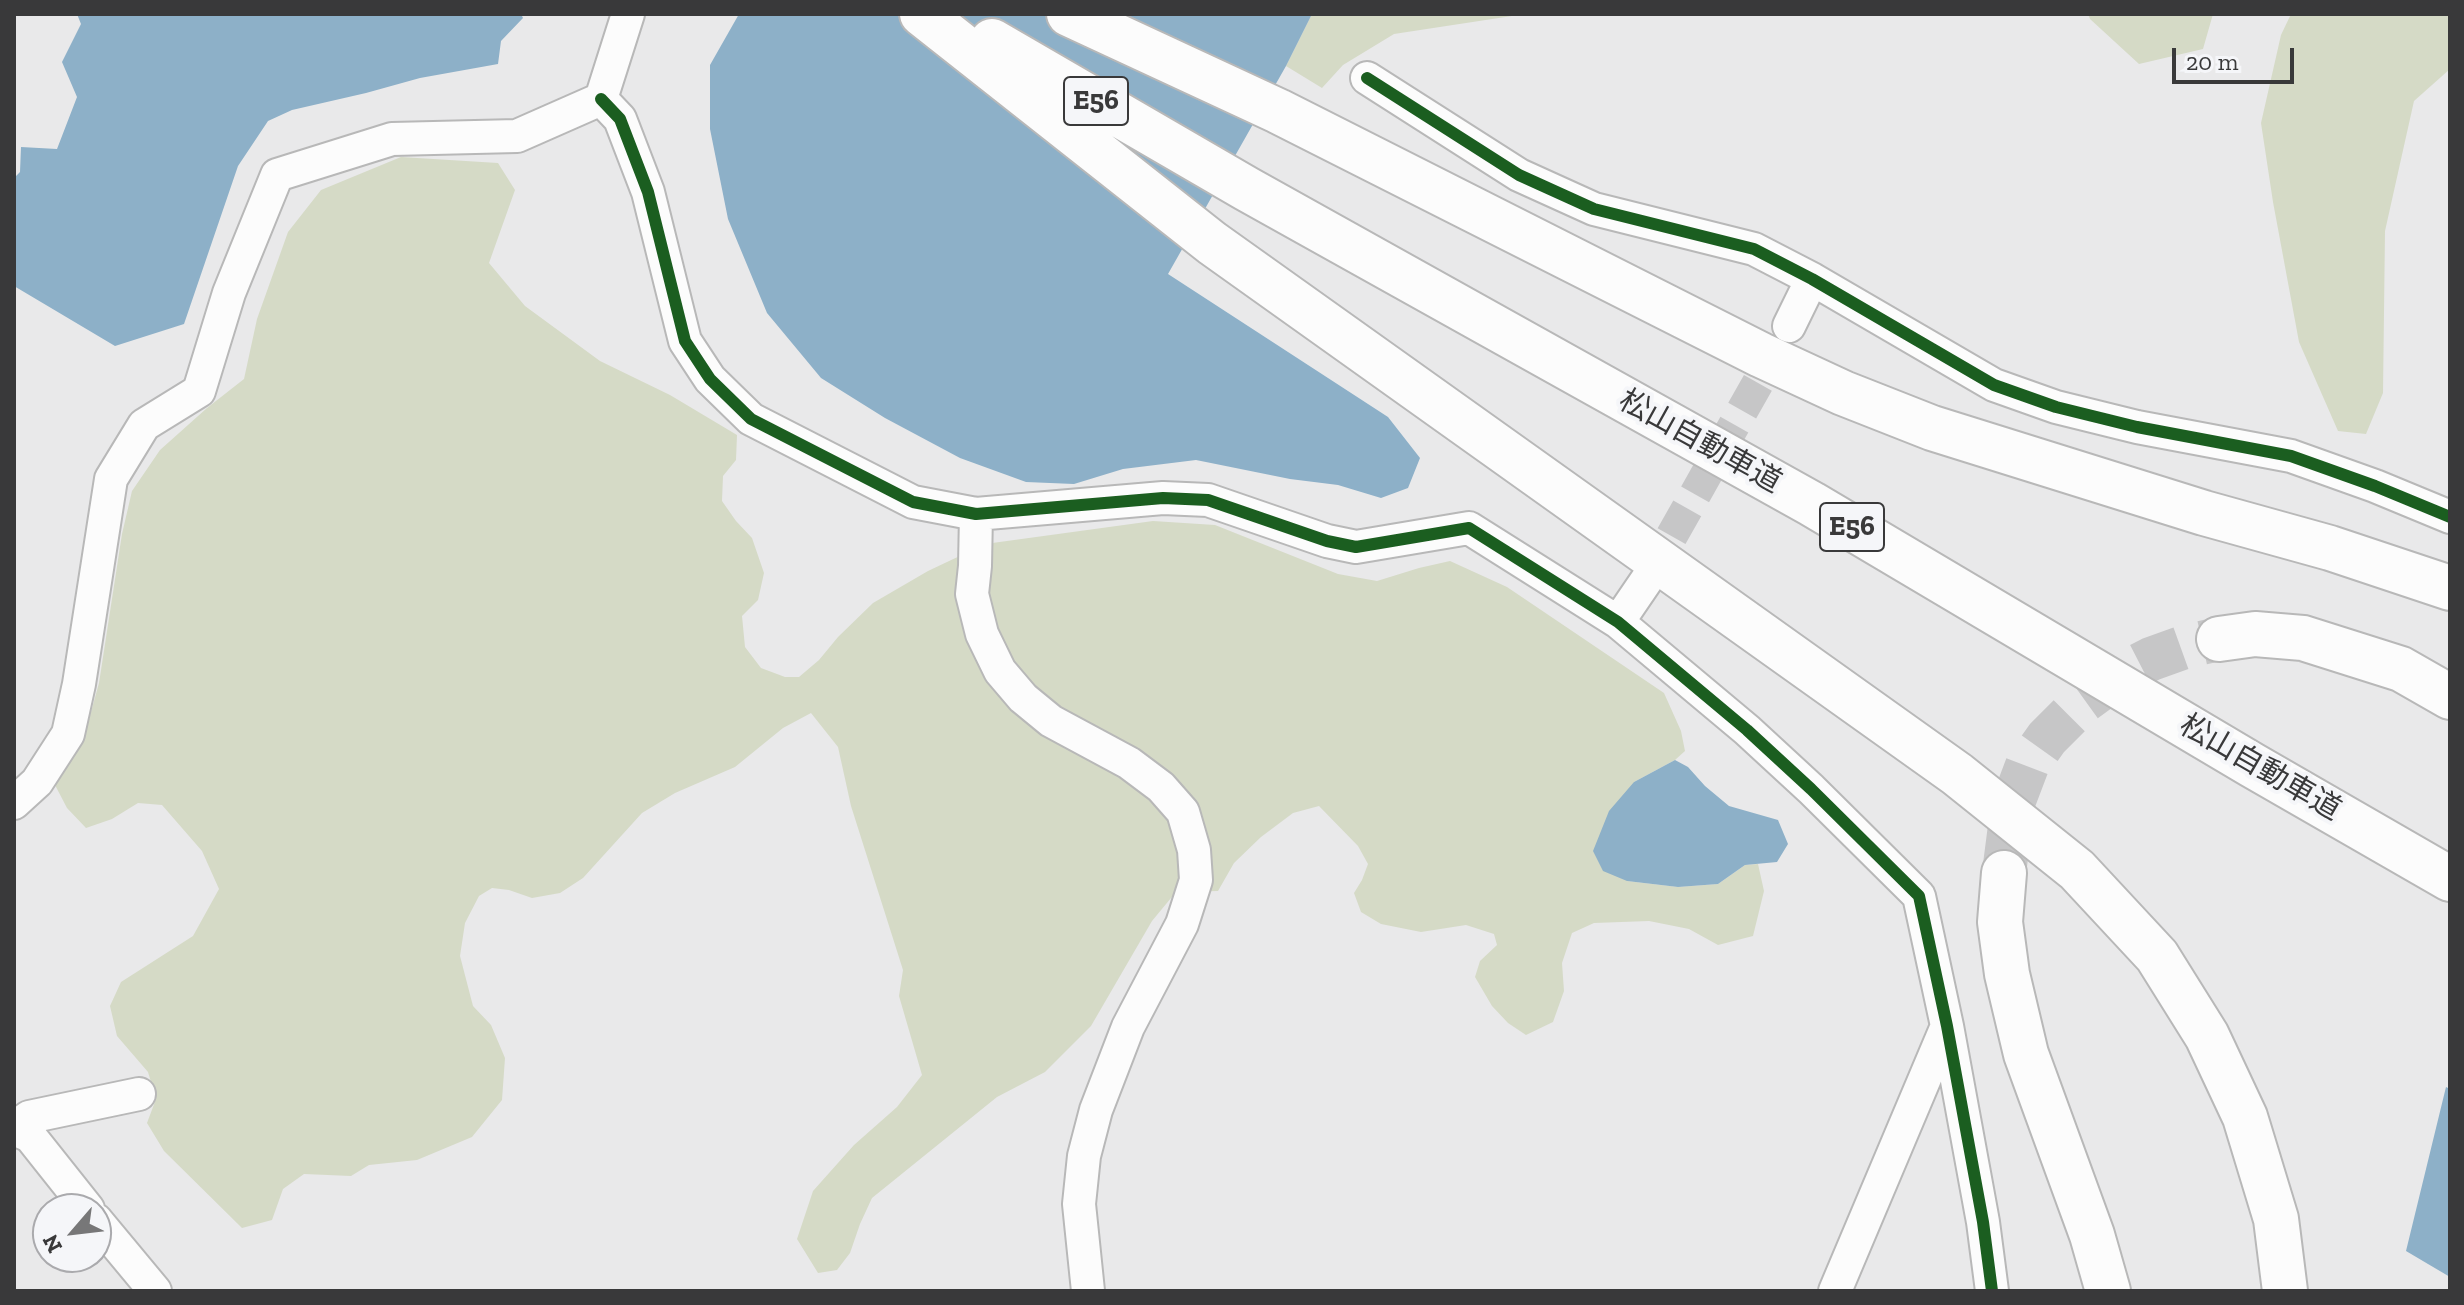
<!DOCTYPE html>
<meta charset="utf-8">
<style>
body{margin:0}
#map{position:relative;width:2464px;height:1305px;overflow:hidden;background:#e9e9ea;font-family:"Zilla Slab",serif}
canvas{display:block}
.frame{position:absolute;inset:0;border:16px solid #39393a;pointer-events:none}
.north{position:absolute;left:32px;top:1193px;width:80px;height:80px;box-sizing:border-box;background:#f5f6f9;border:2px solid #aaaaad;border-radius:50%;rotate:242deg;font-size:22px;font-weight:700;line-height:32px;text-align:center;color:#39393a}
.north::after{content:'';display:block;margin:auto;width:28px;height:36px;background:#777778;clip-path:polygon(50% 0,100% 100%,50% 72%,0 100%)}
.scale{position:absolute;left:2172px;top:48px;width:122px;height:36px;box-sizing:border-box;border:4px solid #39393a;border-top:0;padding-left:10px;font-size:24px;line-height:28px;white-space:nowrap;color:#39393a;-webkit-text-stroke:6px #f5f6f9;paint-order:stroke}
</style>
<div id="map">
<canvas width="2464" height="1305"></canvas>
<div class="frame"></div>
<div class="north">N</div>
<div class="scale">20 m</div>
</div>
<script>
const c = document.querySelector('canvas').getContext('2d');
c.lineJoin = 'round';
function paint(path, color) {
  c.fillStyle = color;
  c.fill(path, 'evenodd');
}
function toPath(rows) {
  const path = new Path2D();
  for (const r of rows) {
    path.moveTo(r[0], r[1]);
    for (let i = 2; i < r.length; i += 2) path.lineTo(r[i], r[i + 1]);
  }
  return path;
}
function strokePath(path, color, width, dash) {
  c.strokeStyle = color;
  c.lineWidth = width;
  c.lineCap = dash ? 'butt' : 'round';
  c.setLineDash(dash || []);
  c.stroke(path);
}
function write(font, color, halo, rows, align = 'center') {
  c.font = font + ' "Zilla Slab","Noto Sans JP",serif';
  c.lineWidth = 8;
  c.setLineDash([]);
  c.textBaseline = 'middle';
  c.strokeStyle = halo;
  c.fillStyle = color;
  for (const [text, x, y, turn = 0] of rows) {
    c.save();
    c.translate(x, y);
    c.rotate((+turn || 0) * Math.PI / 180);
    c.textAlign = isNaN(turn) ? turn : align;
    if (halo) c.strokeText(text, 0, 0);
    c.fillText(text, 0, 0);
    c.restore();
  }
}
const green = toPath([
 [1312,14,1525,14,1394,34,1343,65,1322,88,1286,66],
 [2088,14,2213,14,2203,49,2139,64,2090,19],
 [2291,14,2450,14,2450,69,2414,101,2385,231,2383,393,2366,434,2338,431,2299,342,2273,202,2261,123,2281,35],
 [401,157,498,163,515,190,489,263,525,306,600,361,670,395,737,435,736,460,723,476,722,501,736,521,752,538,764,573,758,600,742,616,745,647,761,668,785,677,799,677,819,660,838,637,873,603,928,571,985,544,1153,521,1215,525,1338,574,1377,581,1419,568,1450,561,1507,587,1664,693,1681,731,1685,751,1675,760,1634,782,1627,881,1678,887,1718,884,1745,865,1758,864,1764,891,1753,936,1718,945,1689,929,1649,921,1594,923,1572,933,1562,963,1564,991,1553,1022,1526,1035,1508,1023,1492,1006,1475,977,1480,961,1497,945,1494,934,1466,925,1421,932,1381,924,1361,912,1354,893,1362,880,1368,864,1358,846,1319,806,1293,813,1261,837,1234,863,1218,891,1176,892,1152,921,1091,1026,1045,1072,997,1097,872,1198,860,1224,850,1253,837,1270,818,1273,797,1239,813,1191,854,1145,897,1107,922,1075,899,996,903,970,851,806,838,747,811,713,783,728,735,767,675,793,642,813,583,878,560,893,532,898,509,890,492,888,479,896,465,923,460,956,473,1006,491,1025,505,1058,502,1100,472,1137,417,1160,369,1165,351,1176,304,1174,283,1189,272,1220,242,1228,164,1151,147,1123,156,1099,148,1072,117,1036,110,1006,121,982,193,936,219,889,202,851,162,805,138,803,112,819,86,828,67,808,55,785,54,772,83,741,99,683,122,534,132,491,160,450,207,408,244,379,257,319,288,232,321,190]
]);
const water = toPath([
 [77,14,521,14,523,18,501,41,498,64,420,78,366,93,292,110,268,121,238,166,184,324,115,346,14,286,14,178,20,172,21,147,57,149,77,97,62,62,81,24],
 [739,14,1312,14,1286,66,1168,274,1388,417,1420,458,1408,488,1381,498,1338,485,1290,479,1196,460,1123,469,1074,484,1026,482,960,458,885,418,821,378,767,313,728,219,710,129,710,65],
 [1675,760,1688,767,1705,786,1729,806,1778,820,1788,844,1777,862,1745,865,1718,884,1678,887,1627,881,1603,871,1593,851,1609,811,1634,782],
 [2446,1087,2450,1089,2450,1277,2406,1251]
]);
const streetTunnel = toPath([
 [1648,578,1782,340]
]);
const highwayTunnel = toPath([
 [2004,873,2013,803,2027,766,2047,738,2084,701,2120,675,2151,659,2187,646,2219,639]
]);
const street = toPath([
 [1367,78,1519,175,1594,209,1754,249,1812,279,1994,385,2056,407,2137,427,2291,456,2375,486,2450,517],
 [601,99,620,119,648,192,685,341,710,379,751,419,913,502,976,514,1163,498,1208,500,1327,541,1356,547,1469,528,1618,622,1747,730,1811,789,1919,896,1947,1026,1983,1222,1992,1291],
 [1789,326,1812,279],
 [976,514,975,566,972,594,982,634,1000,671,1023,698,1051,721,1129,763,1161,787,1183,812,1194,850,1196,880,1182,924,1128,1027,1096,1110,1084,1156,1079,1204,1088,1291],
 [1618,622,1648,578],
 [14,803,37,782,68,734,79,684,111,479,144,425,199,391,229,293,277,175,392,139,517,136,601,99,628,14],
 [14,1128,29,1117,139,1094],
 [14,1129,30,1136,88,1209],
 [96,1220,155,1291],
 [1835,1291,1947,1026]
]);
const highway = toPath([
 [922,14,1212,243,1957,774,2077,870,2157,956,2207,1036,2245,1117,2276,1219,2285,1291],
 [1069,14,1278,111,1761,355,1843,393,1932,428,2204,513,2330,548,2450,588],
 [992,41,1247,189,1812,504,2252,765,2450,879],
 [2219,639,2255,634,2303,638,2401,669,2450,697],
 [2004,873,2000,922,2007,974,2026,1054,2092,1235,2108,1291]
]);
const cycleway = toPath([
 [1367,78,1519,175,1594,209,1754,249,1812,279,1994,385,2056,407,2137,427,2291,456,2375,486,2450,517],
 [601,99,620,119,648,192,685,341,710,379,751,419,913,502,976,514,1163,498,1208,500,1327,541,1356,547,1469,528,1618,622,1747,730,1811,789,1919,896,1947,1026,1983,1222,1992,1291]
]);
const shields = [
 [1096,101,64],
 [1852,527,64]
];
const shieldNames = [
 ["E56",1096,101],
 ["E56",1852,527]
];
const streetNames = [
 ["松山自動車道",1700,442,29],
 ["松山自動車道",2260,768,30]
];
paint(green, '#d5dac6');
paint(water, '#8db0c8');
strokePath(streetTunnel, '#c6c6c7', 32, [32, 16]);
strokePath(highwayTunnel, '#c6c6c7', 44, [44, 22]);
strokePath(street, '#b8b8b8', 36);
strokePath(highway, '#b8b8b8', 48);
strokePath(street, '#fcfcfc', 32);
strokePath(highway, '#fcfcfc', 44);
strokePath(cycleway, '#1b5e20', 12);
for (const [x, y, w] of shields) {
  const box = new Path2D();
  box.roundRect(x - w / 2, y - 24, w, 48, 6);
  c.fillStyle = '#f5f6f9';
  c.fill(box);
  strokePath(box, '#39393a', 2);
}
write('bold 28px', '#39393a', null, shieldNames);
write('30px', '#39393a', '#f5f6f9', streetNames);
</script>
